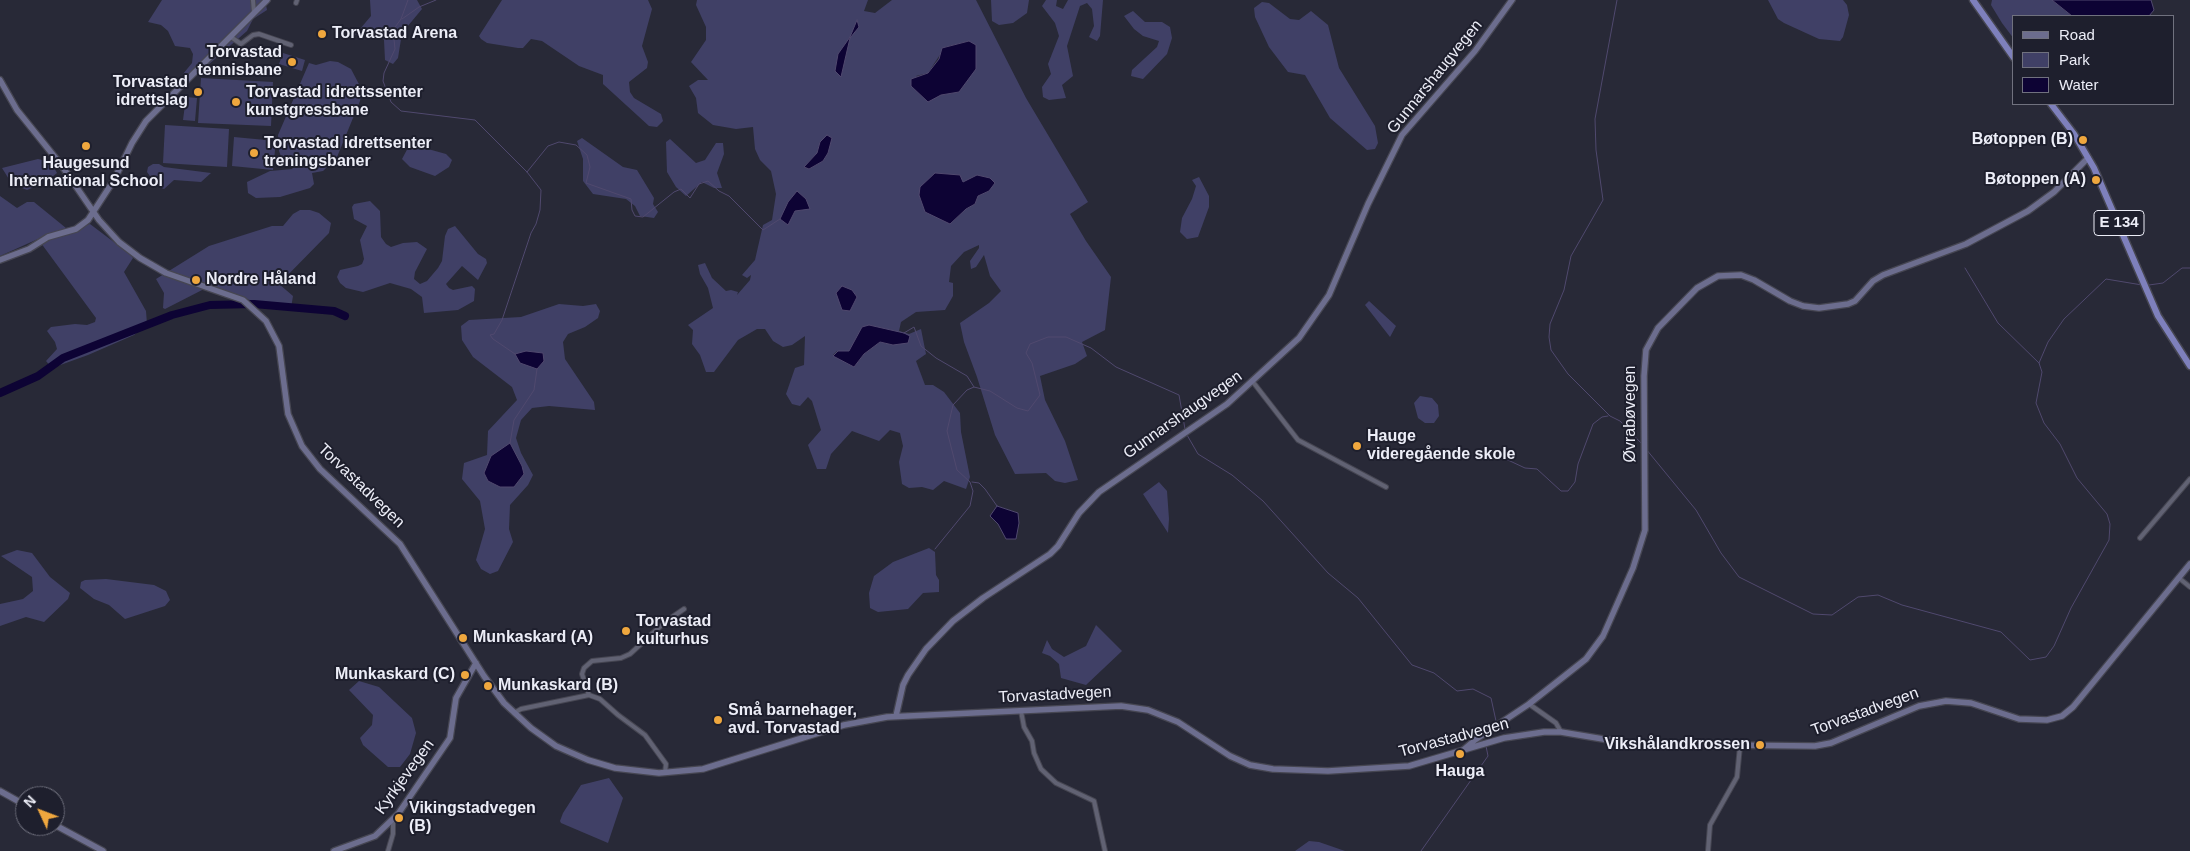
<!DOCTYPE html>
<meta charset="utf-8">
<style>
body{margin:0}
#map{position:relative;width:2190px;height:851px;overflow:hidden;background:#282937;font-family:Helvetica,sans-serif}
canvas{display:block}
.legend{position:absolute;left:2012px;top:15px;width:162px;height:90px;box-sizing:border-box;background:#1e1f2d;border:1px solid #70717e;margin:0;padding:6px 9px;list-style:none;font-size:15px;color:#ecedf7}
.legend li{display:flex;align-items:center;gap:10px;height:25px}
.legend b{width:25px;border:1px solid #70717e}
.north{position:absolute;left:15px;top:786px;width:50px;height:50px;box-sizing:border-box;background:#1e1f2d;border:1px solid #70717e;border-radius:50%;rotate:313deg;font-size:14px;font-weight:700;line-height:20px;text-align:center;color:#ecedf7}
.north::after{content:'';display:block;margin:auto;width:18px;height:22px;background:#efa73e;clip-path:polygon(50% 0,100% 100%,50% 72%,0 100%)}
</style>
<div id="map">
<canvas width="2190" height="851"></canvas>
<ul class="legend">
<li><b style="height:6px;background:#6c6d8e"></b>Road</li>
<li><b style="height:14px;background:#404066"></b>Park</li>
<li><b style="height:14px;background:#0d0334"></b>Water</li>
</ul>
<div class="north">N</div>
</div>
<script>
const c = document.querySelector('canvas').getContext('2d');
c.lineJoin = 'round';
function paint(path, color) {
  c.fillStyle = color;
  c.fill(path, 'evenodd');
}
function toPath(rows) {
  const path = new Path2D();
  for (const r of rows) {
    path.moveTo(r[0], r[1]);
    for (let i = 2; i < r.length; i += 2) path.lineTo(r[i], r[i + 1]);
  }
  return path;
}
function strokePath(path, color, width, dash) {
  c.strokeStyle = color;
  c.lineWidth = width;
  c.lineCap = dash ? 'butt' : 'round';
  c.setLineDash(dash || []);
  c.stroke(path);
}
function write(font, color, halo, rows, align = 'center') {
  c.font = font + ' Helvetica,sans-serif';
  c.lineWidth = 4;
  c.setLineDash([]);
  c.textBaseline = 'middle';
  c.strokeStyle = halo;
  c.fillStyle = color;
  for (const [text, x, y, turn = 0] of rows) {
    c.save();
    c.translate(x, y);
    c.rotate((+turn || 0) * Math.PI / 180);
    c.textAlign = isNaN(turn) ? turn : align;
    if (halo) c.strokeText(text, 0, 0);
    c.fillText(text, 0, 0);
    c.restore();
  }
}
const green = toPath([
 [162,0,265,0,267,10,253,19,247,31,192,79,183,74,192,63,193,54,190,48,175,46,168,31,161,25,148,22],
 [370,0,417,0,422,9,402,33,398,58,393,64,385,60,384,40,380,32,365,34,360,29,371,16],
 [502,0,648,0,652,9,642,46,648,62,647,68,629,82,630,92,634,98,661,114,663,121,657,127,649,126,603,84,603,75,579,66,542,41,531,39,523,48,518,48,487,43,481,39,479,36],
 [697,0,868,0,864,11,875,13,892,0,976,0,1026,98,1088,202,1070,214,1086,241,1111,277,1105,330,1082,342,1087,356,1075,364,1040,376,1045,400,1065,441,1078,480,1065,483,1055,481,1046,473,1015,474,995,435,977,377,964,342,960,323,989,303,1001,291,990,276,984,255,976,267,971,269,970,261,979,248,979,245,964,252,951,266,949,282,953,283,953,296,945,310,916,312,901,322,899,331,909,334,921,329,926,354,916,361,925,385,933,385,944,392,960,413,961,432,970,477,966,489,944,481,933,490,922,487,909,488,902,484,899,462,903,446,900,433,890,430,879,441,852,431,831,454,826,469,817,469,808,445,821,430,812,401,808,397,800,406,792,404,786,394,795,368,804,365,805,336,792,345,783,347,773,341,765,329,757,329,738,340,714,372,706,372,700,355,692,344,693,330,688,325,713,308,708,288,700,274,698,265,705,263,712,278,726,291,731,290,738,292,737,295,750,280,751,275,747,278,742,275,755,260,763,225,772,220,776,194,771,171,760,160,755,149,753,127,736,129,713,125,698,113,696,98,689,86,698,80,708,80,691,62,706,40,706,27,696,5],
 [969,41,959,92,941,95,916,76,928,73,945,47],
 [827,135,831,138,828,153,823,161,809,169,804,167,817,153,820,142],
 [990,179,989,191,978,196,975,204,966,209,950,224,962,182],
 [904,333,893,345,880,342,864,354,854,367,833,355,837,351,849,351],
 [991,0,1029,0,1027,13,1013,23,999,25,992,21],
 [1046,0,1057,0,1056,6,1063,9,1068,0,1103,0,1100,36,1097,41,1089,37,1094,26,1092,9,1087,3,1080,6,1067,46,1073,76,1062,85,1066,98,1049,100,1043,97,1042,87,1051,74,1048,64,1059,36,1055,23,1042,6],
 [1768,0,1843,0,1847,5,1849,15,1843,37,1840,41,1819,39,1784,23,1778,19],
 [1992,0,2052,0,2072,16,2014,16,2014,39,2002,23,1991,5],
 [1262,2,1269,3,1290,19,1299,20,1311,11,1328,25,1339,68,1375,126,1378,143,1375,149,1367,150,1330,118,1305,75,1288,72,1269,47,1255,17,1254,8],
 [1133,11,1145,22,1162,22,1170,27,1172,38,1167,54,1143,79,1131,76,1132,70,1157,47,1159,41,1143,36,1134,29,1124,16],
 [283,53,305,60,302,71,279,64],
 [330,61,338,62,351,69,362,90,360,101,337,157,323,171,312,173,314,184,310,188,280,197,256,198,248,193,247,182,270,171,293,169,282,159,279,151,278,135,309,63,316,65],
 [201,78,273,82,271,126,198,123],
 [186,97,197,98,195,121,183,120],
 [165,125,229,129,227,167,163,163],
 [234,137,276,141,273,170,232,166],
 [582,138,623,167,637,170,654,198,653,204,658,212,654,218,640,216,635,206,626,199,593,194,583,181,583,159,577,141],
 [670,139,696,163,705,160,716,143,723,143,724,154,717,173,722,188,714,188,702,182,686,196,676,187,667,172,666,142],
 [410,144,446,154,452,160,449,167,435,176,410,167,402,159],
 [38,159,51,162,57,173,44,183,27,190,12,184,2,168],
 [153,164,159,164,164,167,211,173,201,182,174,180,164,189,157,186,147,172,148,167],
 [1199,177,1209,196,1209,207,1198,237,1187,239,1180,232,1182,218,1192,199,1196,186,1192,180],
 [0,196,17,208,27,202,34,202,66,228,90,224,131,255,133,258,124,272,146,311,147,324,134,335,88,355,52,368,46,361,57,349,55,342,47,331,51,327,75,324,87,325,95,322,96,318,38,239,0,256],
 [370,201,380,211,381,237,386,244,391,247,403,243,417,242,427,249,415,272,414,279,420,284,427,281,438,268,442,261,445,236,448,229,455,226,478,254,486,259,487,263,478,280,462,266,446,284,449,288,453,290,472,286,475,289,474,301,458,310,424,313,422,297,411,289,390,283,363,292,346,288,340,283,337,277,340,270,358,266,362,264,364,259,360,240,367,226,354,219,352,207,354,204],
 [300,210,310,210,319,213,331,223,329,233,279,284,293,296,291,308,279,305,268,305,206,288,165,309,163,308,164,293,156,279,209,246,272,226,283,226,293,214],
 [1369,301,1396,326,1390,337,1365,305],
 [559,304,583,306,596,304,600,311,598,318,585,327,568,334,563,342,565,359,594,402,595,410,549,406,532,408,521,420,516,438,521,453,533,475,528,485,510,505,509,529,513,542,498,571,490,574,481,569,476,560,485,529,480,501,462,479,464,463,487,455,488,431,517,400,512,387,473,357,462,340,461,326,469,320,521,317],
 [1420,396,1432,398,1438,405,1439,416,1434,423,1425,423,1418,418,1414,403],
 [1159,482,1167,491,1169,519,1168,533,1143,494],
 [929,548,935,552,936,575,939,580,939,592,923,593,908,609,878,612,870,608,869,593,874,576,893,562],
 [17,550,32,553,50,577,70,593,68,599,44,622,26,617,0,626,0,604,23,599,33,591,32,577,1,556],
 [106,579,154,585,166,591,170,600,165,606,125,619,109,605,94,599,80,588,81,582,85,580],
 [1096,625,1122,651,1086,685,1061,678,1059,664,1050,656,1042,653,1047,640,1052,649,1064,657,1086,646],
 [359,681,379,687,412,718,416,733,410,754,400,767,388,767,363,745,360,738,372,725,373,715,349,690],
 [609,778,623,798,608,843,561,823,560,821,563,813,581,785],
 [1309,841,1319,842,1345,851,1295,851]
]);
const water = toPath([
 [2052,0,2151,0,2154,10,2149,16,2072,16,2052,0],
 [857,20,859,27,850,38,841,77,835,71,838,54,850,37,857,20],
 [969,41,976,45,976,69,959,92,941,95,928,102,911,86,911,79,928,73,939,59,942,48,969,41],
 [827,135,832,138,828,153,823,161,809,169,804,167,817,153,820,142,827,135],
 [935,173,960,175,963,182,977,175,990,178,995,183,989,191,978,196,975,204,966,209,950,224,925,212,919,195,920,187,935,173],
 [797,191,806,199,810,209,795,211,788,225,780,219,788,202,797,191],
 [842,286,852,290,857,297,850,311,842,310,836,293,842,286],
 [869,325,904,333,910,336,908,343,893,345,880,342,864,354,854,367,833,356,838,351,849,351,862,327,869,325],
 [526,351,543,353,544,361,537,369,520,363,515,354,526,351],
 [510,443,522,466,524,474,514,487,500,487,488,481,484,473,491,456,510,443],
 [997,506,1018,513,1019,523,1016,539,1006,539,998,524,990,516,997,506]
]);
const stream = toPath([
 [408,0,401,19,393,30,395,49,384,73,383,81,391,102,401,111,475,120,527,172,541,190,540,210,536,224,531,233,502,320,494,334,490,335,493,339,515,354],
 [1617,0,1595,119,1596,150,1603,200,1571,256,1564,290,1550,324,1549,337,1551,350,1568,374,1610,416,1620,421,1642,444],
 [402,19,419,7,436,0],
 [350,35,365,33,392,36],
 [527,172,548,146,559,142,576,145,587,155,590,167,586,183,631,199,632,210,635,216,643,217,674,192,681,189,690,198,699,184,708,181,719,191,729,196,763,230,780,219],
 [1965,268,1998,323,2039,363],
 [2149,285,2163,283,2182,268,2190,268],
 [904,333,914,327,921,346,936,358,967,376,974,387],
 [1187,435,1198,454,1232,475,1263,501,1328,573,1358,598,1412,665,1434,673,1457,691,1473,689,1491,698,1496,721,1495,724],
 [510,443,514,420,534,390,537,369],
 [1646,449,1696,510,1721,553,1739,577,1813,614,1832,615,1858,597,1878,595,1902,605,2001,632,2030,660,2046,657,2054,646,2071,608,2109,540,2110,524,2107,514,2077,478,2060,444,2044,423,2036,403,2042,372,2039,363,2048,342,2064,319,2106,279,2142,285],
 [1495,454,1525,468,1537,469,1561,491,1568,491,1575,482,1578,464,1593,424,1602,417,1608,416],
 [972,482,979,483,985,489,997,506],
 [935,549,970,506,973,491,970,482,957,470,947,431,953,405,967,390,974,387,990,391,1017,408,1028,411,1040,395,1032,363,1026,353,1030,344,1048,337,1066,337,1091,348,1116,367,1179,395,1185,429],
 [1488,740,1491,732],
 [1421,851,1488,756,1486,746]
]);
const river = toPath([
 [0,393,38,376,63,358,172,315,210,305,254,304,334,311,345,316]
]);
const minor = toPath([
 [253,0,254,13],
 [296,3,297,0],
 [231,37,241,44,253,35,259,34,291,45],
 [1253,382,1298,440,1386,487],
 [2140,538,2190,479],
 [2179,578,2190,587],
 [589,695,582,674,584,668,592,661,621,658,630,654,665,622,684,609],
 [1529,704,1556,723,1561,732],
 [1021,711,1024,727,1032,741,1034,753,1041,769,1056,783,1094,801,1105,851],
 [514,713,521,709,589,695,600,699,618,715,645,735,666,764,665,773],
 [388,851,393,834,393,821],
 [1708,851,1710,825,1737,777,1740,746]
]);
const secondary = toPath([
 [0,80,17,110,62,166,99,220,119,242,140,258,166,273,243,300,266,321,279,346,288,414,302,446,320,469,400,544,484,676,504,703,531,728,556,746,588,760,615,768,659,773,703,769,844,725,887,717,1121,706,1148,710,1178,722,1230,756,1250,765,1273,769,1328,771,1409,766,1504,738,1544,732,1561,732,1633,744,1815,746,1831,743,1919,706,1946,701,1971,703,2019,719,2047,720,2062,716,2073,707,2190,564],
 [0,260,29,249,48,237,76,229,88,220,114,180,132,143,146,121,267,0],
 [896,716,903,685,908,675,926,649,953,621,983,598,1050,554,1058,546,1079,513,1099,492,1227,404,1299,338,1329,295,1368,204,1402,135,1475,51,1512,0],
 [1462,751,1475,740,1529,704,1586,659,1603,636,1633,568,1645,530,1644,376,1646,350,1658,328,1697,288,1718,276,1741,275,1754,280,1790,301,1803,306,1819,308,1848,304,1855,301,1873,281,1883,275,1966,244,2028,211,2054,192,2088,158],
 [0,791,25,805],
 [55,825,103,851],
 [334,851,375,836,398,814,450,738,456,698,476,663]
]);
const trunk = toPath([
 [1973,0,2014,58],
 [2051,104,2074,134,2094,168,2158,316,2190,366]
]);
const markers = [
 [322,34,5,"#efa73e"],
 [292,62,5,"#efa73e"],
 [198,92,5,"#efa73e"],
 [236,102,5,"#efa73e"],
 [2083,140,5,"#efa73e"],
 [86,146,5,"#efa73e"],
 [254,153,5,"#efa73e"],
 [2096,180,5,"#efa73e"],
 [196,280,5,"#efa73e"],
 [1357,446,5,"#efa73e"],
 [626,631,5,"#efa73e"],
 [463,638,5,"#efa73e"],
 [465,675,5,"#efa73e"],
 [488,686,5,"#efa73e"],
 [718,720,5,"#efa73e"],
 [1760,745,5,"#efa73e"],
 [1460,754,5,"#efa73e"],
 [399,818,5,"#efa73e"]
];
const shields = [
 [2119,223,50]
];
const shieldNames = [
 ["E 134",2119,223]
];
const poiNames = [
 ["Torvastad Arena",332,34],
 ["Torvastad",282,53,"right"],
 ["tennisbane",282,71,"right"],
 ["Torvastad",188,83,"right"],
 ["idrettslag",188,101,"right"],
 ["Torvastad idrettssenter",246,93],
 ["kunstgressbane",246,111],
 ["Bøtoppen (B)",2073,140,"right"],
 ["Torvastad idrettsenter",264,144],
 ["treningsbaner",264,162],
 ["Haugesund",86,164,"center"],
 ["International School",86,182,"center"],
 ["Bøtoppen (A)",2086,180,"right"],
 ["Nordre Håland",206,280],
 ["Hauge",1367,437],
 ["videregående skole",1367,455],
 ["Torvastad",636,622],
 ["kulturhus",636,640],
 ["Munkaskard (A)",473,638],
 ["Munkaskard (C)",455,675,"right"],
 ["Munkaskard (B)",498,686],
 ["Små barnehager,",728,711],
 ["avd. Torvastad",728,729],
 ["Vikshålandkrossen",1750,745,"right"],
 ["Hauga",1460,772,"center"],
 ["Vikingstadvegen",409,809],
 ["(B)",409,827]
];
const streetNames = [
 ["Gunnarshaugvegen",1435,77,-51],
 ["Øvrabøvegen",1631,414,-90],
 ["Gunnarshaugvegen",1183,415,-35],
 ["Torvastadvegen",361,486,44],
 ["Torvastadvegen",1055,695,-3],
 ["Torvastadvegen",1865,712,-20],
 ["Torvastadvegen",1454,738,-15],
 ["Kyrkjevegen",405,777,-54]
];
paint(green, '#404066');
paint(water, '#0d0334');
strokePath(water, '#50496e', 1);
strokePath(stream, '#50496e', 1);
strokePath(river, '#0d0334', 8);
strokePath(minor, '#464652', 6);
strokePath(secondary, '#464652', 8);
strokePath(trunk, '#464652', 9);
strokePath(minor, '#616273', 4);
strokePath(secondary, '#6c6d8e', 5.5);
strokePath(trunk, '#7e80bc', 6);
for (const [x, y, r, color] of markers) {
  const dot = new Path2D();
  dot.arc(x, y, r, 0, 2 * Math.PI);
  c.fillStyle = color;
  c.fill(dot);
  strokePath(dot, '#1e1f2d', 2);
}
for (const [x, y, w] of shields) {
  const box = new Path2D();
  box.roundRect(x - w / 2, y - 12.5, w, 25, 4);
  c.fillStyle = '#1e1f2d';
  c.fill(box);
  strokePath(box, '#ecedf7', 1);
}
write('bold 15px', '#ecedf7', null, shieldNames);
write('bold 16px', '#ecedf7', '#1e1f2d', poiNames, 'left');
write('16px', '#ecedf7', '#1e1f2d', streetNames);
</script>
